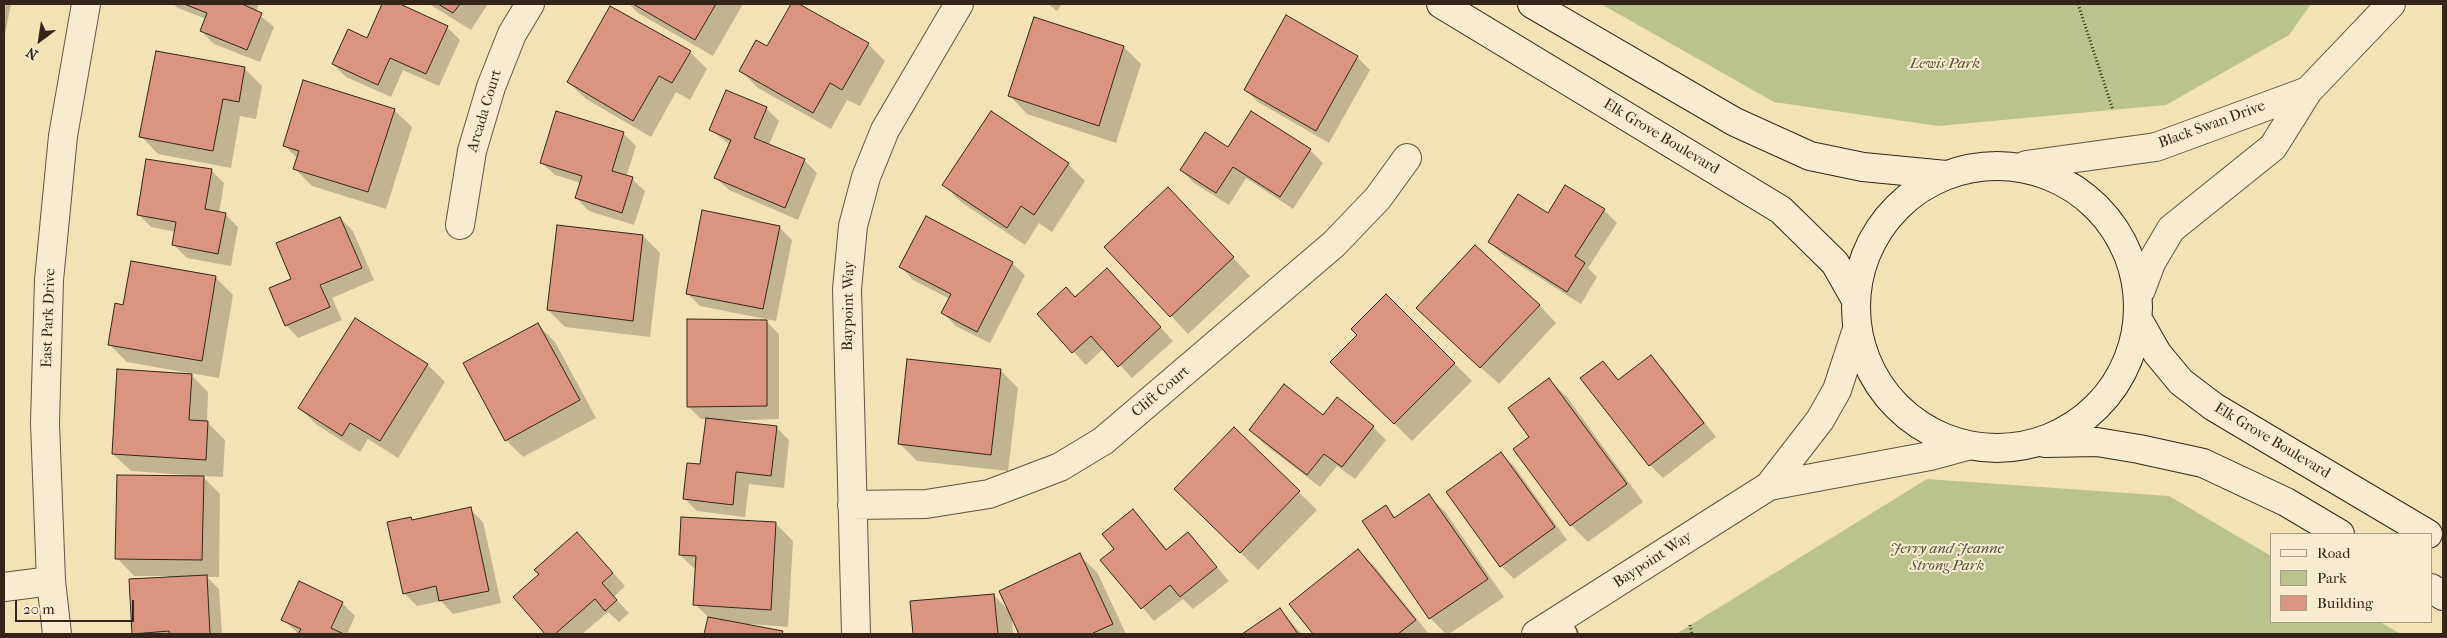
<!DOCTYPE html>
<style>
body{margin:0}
#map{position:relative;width:2447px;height:638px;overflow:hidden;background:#f2e2b5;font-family:"IM FELL French Canon",serif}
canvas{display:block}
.frame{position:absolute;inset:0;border:5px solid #332618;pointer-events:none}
.legend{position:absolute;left:2270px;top:533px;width:162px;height:90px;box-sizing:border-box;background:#f7eccf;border:1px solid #a99d86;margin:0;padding:6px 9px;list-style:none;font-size:15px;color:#332618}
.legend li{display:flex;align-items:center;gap:10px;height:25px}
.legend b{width:25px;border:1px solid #a99d86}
.north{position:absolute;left:15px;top:15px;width:50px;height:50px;-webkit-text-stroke:4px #f7eccf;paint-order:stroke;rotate:211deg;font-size:14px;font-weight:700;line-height:20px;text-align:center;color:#332618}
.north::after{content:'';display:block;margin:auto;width:18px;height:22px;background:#332618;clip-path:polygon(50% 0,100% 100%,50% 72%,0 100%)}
.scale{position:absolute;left:15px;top:600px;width:119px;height:22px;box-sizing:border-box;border:2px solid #332618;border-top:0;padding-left:6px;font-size:15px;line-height:18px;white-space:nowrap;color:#332618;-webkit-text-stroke:4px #f7eccf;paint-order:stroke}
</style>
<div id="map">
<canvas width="2447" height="638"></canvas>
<div class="frame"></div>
<ul class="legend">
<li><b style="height:6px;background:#f7eccf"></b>Road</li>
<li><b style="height:14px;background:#bac38e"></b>Park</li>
<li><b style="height:14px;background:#db9480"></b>Building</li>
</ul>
<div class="north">N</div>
<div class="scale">20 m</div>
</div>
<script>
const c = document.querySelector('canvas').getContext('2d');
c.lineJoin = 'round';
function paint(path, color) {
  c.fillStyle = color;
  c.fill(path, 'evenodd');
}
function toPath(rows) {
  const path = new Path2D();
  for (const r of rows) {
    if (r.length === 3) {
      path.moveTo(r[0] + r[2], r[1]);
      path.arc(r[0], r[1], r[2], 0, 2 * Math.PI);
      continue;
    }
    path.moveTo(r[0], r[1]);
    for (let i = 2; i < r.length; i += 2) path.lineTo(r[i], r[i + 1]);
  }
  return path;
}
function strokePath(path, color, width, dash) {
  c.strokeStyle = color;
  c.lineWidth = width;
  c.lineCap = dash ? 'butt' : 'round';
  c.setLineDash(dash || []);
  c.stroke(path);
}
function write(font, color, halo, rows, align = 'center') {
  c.font = font + ' "IM FELL French Canon",serif';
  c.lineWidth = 4;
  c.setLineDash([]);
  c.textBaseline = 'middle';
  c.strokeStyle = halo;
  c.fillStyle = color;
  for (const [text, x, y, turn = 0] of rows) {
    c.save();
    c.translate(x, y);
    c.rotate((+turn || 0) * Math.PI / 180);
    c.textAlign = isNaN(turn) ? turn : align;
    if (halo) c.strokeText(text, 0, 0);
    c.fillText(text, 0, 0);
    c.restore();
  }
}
const green = toPath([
 [1601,4,2311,4,2289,35,2166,105,1938,126,1774,102],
 [1927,479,2169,496,2271,556,2271,622,2380,622,2401,634,1676,634]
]);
const shadow = toPath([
 [4,4,11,4,4,39],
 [173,4,259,4,256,12,274,27,260,62,214,44,201,31,206,19,178,8],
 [383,4,397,4,447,27,460,40,439,86,403,70,391,97,346,77,333,64,367,39],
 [429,4,488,4,471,30],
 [629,4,743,4,713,56,638,13],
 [792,4,797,4,868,44,885,61,860,106,847,100,831,129,758,88,740,70,768,47],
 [1048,4,1062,4,1057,11],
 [1286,17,1357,57,1370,70,1329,143,1258,102,1246,90],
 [1035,18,1124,47,1141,64,1116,143,1027,114,1010,96],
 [690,52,707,69,690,100,676,92,651,137,586,99,568,82],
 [244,68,262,86,256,119,240,116,231,168,158,154,141,136],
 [766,108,779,121,769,145,804,160,817,173,798,220,729,190,716,178,730,145,711,130],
 [394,110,412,127,386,209,312,186,294,168,297,158,284,145],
 [623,133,636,146,626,177,632,179,645,191,634,225,589,211,576,198,581,183,555,175,542,163],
 [1228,149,1310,150,1323,163,1293,209,1246,178,1229,205,1194,183,1181,170],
 [1068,164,1085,181,1052,232,1039,223,1025,245,961,202,944,185],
 [211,170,224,183,219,213,225,214,238,227,231,266,187,258,174,245,176,232,151,227,138,214],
 [1185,206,1250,276,1188,334,1106,247],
 [1604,210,1617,223,1588,268,1597,277,1581,304,1502,254,1490,242,1548,215],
 [340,218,353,231,374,280,332,298,342,320,298,338,286,325,292,279],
 [779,227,792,240,776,321,700,306,687,293],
 [643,236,660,253,650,337,565,327,548,310],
 [132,263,216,278,233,295,219,378,189,373,208,392,207,422,225,440,223,477,202,476,220,494,219,577,207,577,219,589,222,634,133,633,168,576,134,576,117,558,187,475,131,471,113,454,189,373,127,362,110,345,124,306],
 [1012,263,1025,275,990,343,956,326,943,313,950,299,913,280,901,267],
 [1119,282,1173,341,1132,378,1104,348,1086,365,1038,314],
 [1386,295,1472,381,1412,441,1332,362,1358,335],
 [1539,305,1556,323,1499,384,1435,326],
 [355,319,428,365,445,382,398,458,368,439,360,452,317,425,299,408],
 [766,321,779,334,779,419,722,421,776,427,789,440,784,488,749,484,745,517,697,511,684,498,701,465,707,419,701,419,688,406],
 [537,324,555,342,596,418,523,457,506,440],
 [1650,357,1663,369,1716,437,1663,478,1650,465,1602,362,1619,380],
 [1000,370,1018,388,1008,471,917,461,900,444],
 [1549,380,1567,397,1643,502,1588,542,1571,525,1531,438],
 [1324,417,1373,427,1386,440,1355,479,1337,466,1320,487,1263,443,1251,430],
 [1234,429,1317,510,1258,570,1193,506],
 [1501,454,1514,466,1567,540,1514,579,1501,566],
 [1429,496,1446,513,1504,597,1449,634,1446,634,1430,618,1385,507,1396,518],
 [470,509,483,522,501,603,453,614,441,601,417,606,404,593,411,519,413,521],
 [1133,510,1168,550,1188,534,1229,581,1193,609,1183,599,1154,621,1102,560,1116,549],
 [776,524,793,541,788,627,749,624,749,626,782,632,785,634,706,634,709,618,695,604,697,571,680,555],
 [590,547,625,586,614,597,629,613,619,622,608,612,582,634,546,634,515,598],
 [1358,550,1376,568,1429,634,1315,634,1291,604],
 [1079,555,1097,572,1126,634,1021,634,1012,616,1013,634,914,634,911,602,994,595,1009,611],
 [342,603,355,616,347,634,299,634,282,619],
 [1280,610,1302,634,1244,634]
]);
const building = toPath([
 [184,4,242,4,262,13,247,50,200,31,207,13,184,4],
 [382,4,400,4,448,26,426,74,390,58,378,85,332,64,348,29,367,38,382,4],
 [438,4,460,4,453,13,438,4],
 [633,4,716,4,695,40,633,4],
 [791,4,799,4,869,43,842,90,830,83,813,113,739,71,756,40,767,46,791,4],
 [610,6,691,51,672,83,659,76,633,121,567,82,610,6],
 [1286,15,1358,56,1316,131,1244,90,1286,15],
 [1034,17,1124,46,1099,126,1008,96,1034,17],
 [156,51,245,67,239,102,223,99,213,151,139,137,156,51],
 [303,80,395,109,368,192,293,169,299,151,283,146,303,80],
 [726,90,767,107,754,138,805,159,785,208,714,178,731,140,709,130,726,90],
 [556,111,624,132,612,171,633,177,622,213,575,198,582,176,540,163,556,111],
 [991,111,1069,163,1034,215,1021,206,1007,228,942,185,991,111],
 [1251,111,1311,149,1280,197,1233,167,1216,193,1180,170,1205,132,1228,147,1251,111],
 [146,159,212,169,205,209,226,213,218,254,172,245,176,222,137,215,146,159],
 [1565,185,1605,209,1575,256,1585,263,1567,292,1488,242,1518,194,1548,213,1565,185],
 [1168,187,1234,257,1170,317,1104,247,1168,187],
 [702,210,780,226,763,309,686,294,702,210],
 [926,216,1013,262,977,332,941,313,951,294,899,267,926,216],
 [340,217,362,268,320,285,330,307,285,326,269,288,291,279,276,243,340,217],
 [557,225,643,235,633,321,547,310,557,225],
 [1475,245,1540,305,1480,368,1416,308,1475,245],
 [131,261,216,276,202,361,108,345,115,303,123,305,131,261],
 [1107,268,1161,327,1118,367,1091,336,1072,353,1037,314,1066,287,1075,297,1107,268],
 [1386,294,1455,363,1394,424,1330,362,1357,335,1351,329,1386,294],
 [355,318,428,364,380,441,350,423,342,436,298,408,355,318],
 [687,319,767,320,767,406,687,407,687,319],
 [538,323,580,400,505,441,463,363,538,323],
 [1651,355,1704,423,1649,466,1580,378,1603,361,1618,380,1651,355],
 [907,359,1001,369,991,455,898,444,907,359],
 [117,369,192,374,189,420,208,421,206,460,112,454,117,369],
 [1549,378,1627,484,1570,526,1513,449,1529,437,1508,408,1549,378],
 [1284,384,1323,415,1337,397,1374,426,1342,467,1324,454,1307,475,1249,430,1284,384],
 [706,418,777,426,771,476,736,472,733,505,683,499,687,463,700,464,706,418],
 [1234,427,1300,491,1240,553,1174,489,1234,427],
 [1501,452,1555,527,1500,567,1446,492,1501,452],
 [117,475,204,476,202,560,115,559,117,475],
 [1429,494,1488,579,1429,619,1362,521,1386,505,1394,518,1429,494],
 [471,507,489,591,439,601,436,586,403,594,387,522,411,517,412,520,471,507],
 [1133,509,1166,550,1188,532,1217,567,1180,597,1170,585,1141,609,1100,560,1114,549,1102,534,1133,509],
 [681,517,776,522,771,610,693,605,696,556,679,555,681,517],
 [577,532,613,573,602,583,617,600,605,611,595,599,555,634,545,634,513,597,539,574,534,570,577,532],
 [1358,549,1416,620,1398,634,1313,634,1289,604,1358,549],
 [1080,553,1113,624,1091,634,1019,634,999,591,1080,553],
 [207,575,210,634,169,634,169,631,132,634,129,579,207,575],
 [299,581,343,602,331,628,344,634,298,634,301,629,281,620,299,581],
 [994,594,998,634,913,634,910,601,994,594],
 [1280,608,1298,634,1242,634,1280,608],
 [708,617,783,631,782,634,704,634,708,617]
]);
const path = toPath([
 [2078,4,2113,110],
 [1690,625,1692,634]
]);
const service = toPath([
 [1561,618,1569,634]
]);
const minor = toPath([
 [2026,165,2156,147,2308,91],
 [460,225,472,151,491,87,512,34,530,4],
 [2141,290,2151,263,2171,229,2273,147,2308,91,2391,4],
 [1769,486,1930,456,1967,446],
 [852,505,926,504,989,494,1060,467,1103,441,1334,244,1378,198,1407,158],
 [4,587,51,581],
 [856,634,847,289,853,226,866,177,885,130,959,4],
 [1536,634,1769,486,1820,420,1837,390,1857,329]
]);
const tertiary = toPath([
 [57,634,51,581,45,423,49,280,63,136,86,4]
]);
const secondary = toPath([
 [1441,4,1781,210,1835,263,1856,300],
 [1532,4,1735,122,1810,156,1863,167,1946,175],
 [1997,307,141],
 [2140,323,2157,353,2181,382,2214,407,2428,534],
 [2045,443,2097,442,2139,449,2203,463,2286,502,2340,534],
 [2431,588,2443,596]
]);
const parkNames = [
 ["Lewis Park",1945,64],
 ["Jerry and Jeanne",1947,549],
 ["Strong Park",1947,566]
];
const streetNames = [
 ["Arcada Court",485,111,-73],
 ["Black Swan Drive",2212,125,-20],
 ["Elk Grove Boulevard",1661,137,31],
 ["Baypoint Way",849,306,-89],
 ["East Park Drive",49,318,-88],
 ["Clift Court",1161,392,-40],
 ["Elk Grove Boulevard",2272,441,31],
 ["Baypoint Way",1653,560,-33]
];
paint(green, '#bac38e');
paint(shadow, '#0003');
paint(building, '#db9480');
strokePath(building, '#332618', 1);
strokePath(service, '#63553f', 19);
strokePath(minor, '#63553f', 30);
strokePath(tertiary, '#63553f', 30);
strokePath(secondary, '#332618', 30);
strokePath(path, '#332618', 3, [1, 2.5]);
strokePath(service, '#f7eccf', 16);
strokePath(minor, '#f7eccf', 28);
strokePath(tertiary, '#f7eccf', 28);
strokePath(secondary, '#f7eccf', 28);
write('italic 15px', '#554d36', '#f7eccf', parkNames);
write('15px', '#332618', '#f7eccf', streetNames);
</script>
